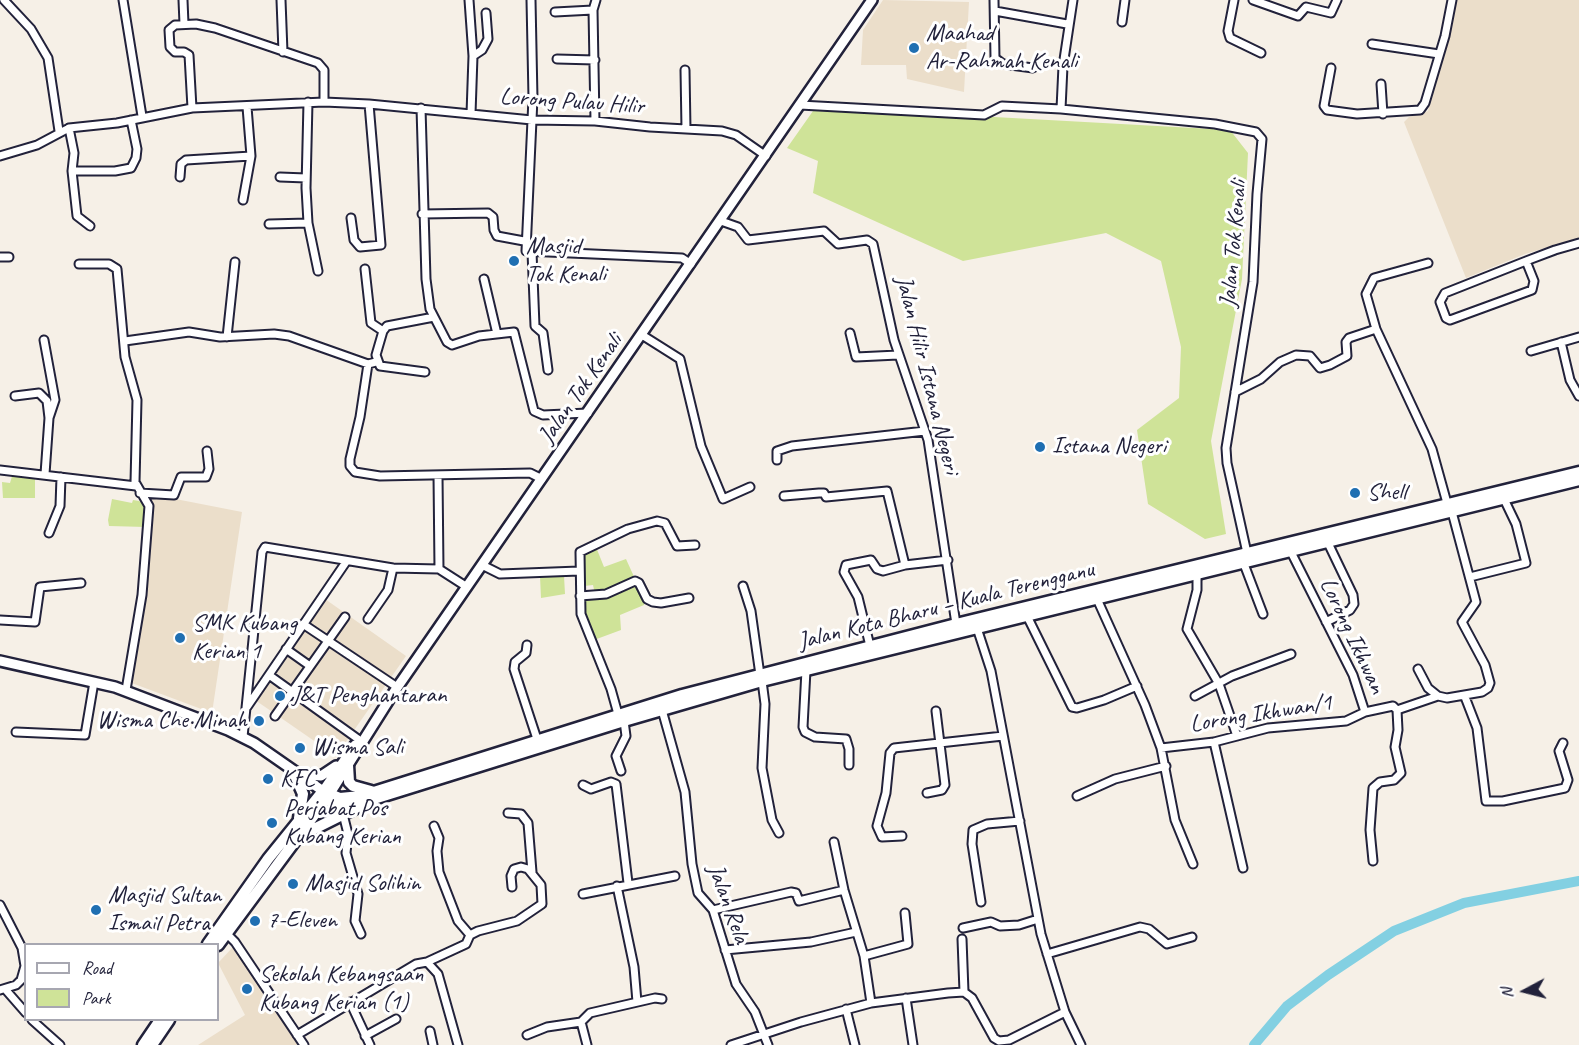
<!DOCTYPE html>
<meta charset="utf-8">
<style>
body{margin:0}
#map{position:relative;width:1579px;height:1045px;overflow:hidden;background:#f6f0e7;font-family:Caveat,sans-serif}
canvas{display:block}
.legend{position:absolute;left:24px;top:943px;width:195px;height:78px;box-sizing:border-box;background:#fff;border:2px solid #a7a7b1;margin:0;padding:8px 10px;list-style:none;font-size:18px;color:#22223b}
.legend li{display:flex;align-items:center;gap:12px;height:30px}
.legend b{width:30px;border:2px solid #a7a7b1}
.north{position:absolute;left:1495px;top:961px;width:60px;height:60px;-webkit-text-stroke:4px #fff;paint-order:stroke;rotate:263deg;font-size:16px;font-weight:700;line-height:24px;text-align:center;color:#22223b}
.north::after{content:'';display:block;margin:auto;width:21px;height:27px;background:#22223b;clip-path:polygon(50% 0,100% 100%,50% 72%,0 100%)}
</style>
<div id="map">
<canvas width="1579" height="1045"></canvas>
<ul class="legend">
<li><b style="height:8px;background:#fff"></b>Road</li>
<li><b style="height:16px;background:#cfe398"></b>Park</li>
</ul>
<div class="north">N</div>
</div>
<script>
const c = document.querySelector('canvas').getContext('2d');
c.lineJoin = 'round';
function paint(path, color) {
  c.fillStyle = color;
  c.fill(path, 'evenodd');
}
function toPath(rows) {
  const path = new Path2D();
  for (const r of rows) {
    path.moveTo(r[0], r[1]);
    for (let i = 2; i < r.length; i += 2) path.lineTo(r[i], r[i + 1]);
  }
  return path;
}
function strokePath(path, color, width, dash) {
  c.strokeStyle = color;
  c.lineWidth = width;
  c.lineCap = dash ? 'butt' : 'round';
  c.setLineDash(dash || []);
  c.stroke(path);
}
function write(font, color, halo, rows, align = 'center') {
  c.font = font + ' Caveat,sans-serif';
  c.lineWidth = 6;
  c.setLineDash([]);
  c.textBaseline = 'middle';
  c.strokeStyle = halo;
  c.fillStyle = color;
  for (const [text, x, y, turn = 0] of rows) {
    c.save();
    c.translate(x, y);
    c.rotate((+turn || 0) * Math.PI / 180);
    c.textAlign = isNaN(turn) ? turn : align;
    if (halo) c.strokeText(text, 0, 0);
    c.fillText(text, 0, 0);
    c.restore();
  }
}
const built = toPath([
 [883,0,969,2,964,92,907,79,906,65,861,65,863,30],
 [1454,0,1579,0,1579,238,1525,254,1466,278,1404,122,1409,117,1428,111],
 [150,494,242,512,212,713,129,682,143,595],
 [325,599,406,656,336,756,255,700],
 [233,947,237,951,299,1045,198,1045,245,1015,218,963]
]);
const green = toPath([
 [813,111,994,117,1230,130,1248,153,1242,279,1211,441,1226,534,1205,539,1148,504,1137,430,1179,398,1181,347,1161,261,1106,233,963,261,813,193,818,161,787,148],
 [13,473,35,476,35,498,3,498,2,482,10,483],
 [112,499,132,503,133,500,139,501,148,507,146,527,109,526,108,520],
 [596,547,604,567,626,559,645,601,644,605,620,615,621,630,594,640,583,614,584,602,595,594,593,585,584,586,581,560,583,553],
 [540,576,564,576,565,594,541,598]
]);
const river = toPath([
 [1254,1045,1287,1006,1328,975,1394,931,1464,903,1579,881]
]);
const minor = toPath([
 [4,0,31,29,48,58,59,131],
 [123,0,142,116],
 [183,0,184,24],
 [281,0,283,52],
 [469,0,473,56],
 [531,0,533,98,526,251,682,258,691,264],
 [994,0,995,58,1003,64,1033,68],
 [1234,0,1228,31,1230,38,1261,53],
 [1253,0,1298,16,1306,7,1331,13,1337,0],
 [593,10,596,0],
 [995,11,1067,24],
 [555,12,593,10,595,121],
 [1122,22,1125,0],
 [1372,44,1439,54],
 [557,59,595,60],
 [1331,68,1324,106,1327,110,1357,114,1420,110,1425,103,1445,36,1452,0],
 [685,70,686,129],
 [1381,84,1383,114],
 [308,102,306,188,308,223,318,271],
 [800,105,984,115,1002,106,1061,109,1215,124,1256,132,1262,139,1257,194,1253,282,1226,448,1227,463,1247,553],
 [192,108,189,55,184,52,175,52,170,47,169,30,175,25,196,24,215,28,318,63,324,70,324,102],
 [421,108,426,279,430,309,447,342,452,345,479,336,514,332,534,411,543,415,588,413],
 [1061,109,1063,66,1073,0],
 [471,114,473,56,482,50,488,39,486,13],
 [69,128,74,153,72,171,77,216,90,226],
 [0,156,37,145,69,128,117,123,192,108,324,102,369,104,532,120,595,121,650,127,722,131,736,135,766,156],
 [72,171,115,171,131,168,136,158,137,149,131,120],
 [180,177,181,164,186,160,251,156],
 [280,177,306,178],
 [243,200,251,156,247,107],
 [422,214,488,213,493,217,494,230,497,236,524,241],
 [351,218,354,240,360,247,381,245,369,104],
 [721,221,738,227,748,240,824,231,838,244,867,240,873,244,894,340,928,440,956,624],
 [269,224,308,223],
 [532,252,535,326,543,333,548,370],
 [0,257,9,257],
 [1526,261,1534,281,1532,290,1450,320,1446,318,1440,302,1445,293,1526,261,1555,250,1579,243],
 [1428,263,1374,278,1366,294,1376,329,1432,449,1447,503],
 [79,264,109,264,117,269,125,357,137,400,135,482,149,506,142,595,126,690],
 [365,269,371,323,383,331],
 [484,279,497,334],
 [850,333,856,357,898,355],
 [642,335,680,359,701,446,723,499,750,487],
 [227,337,235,262],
 [44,340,55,400,49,418],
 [125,341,189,332,220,337,274,334,289,336,368,364,376,362],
 [1561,342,1570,380,1579,396],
 [1531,351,1579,337],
 [368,364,360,417,350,459,350,466,355,472,380,476,530,473,542,479],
 [425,372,380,366,376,355,383,331,387,326,434,317],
 [1235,392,1261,379,1280,362,1296,355,1310,356,1320,368,1330,365,1347,356,1346,342,1349,338,1376,329],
 [15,396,39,393,47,401,49,418,45,474],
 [777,460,777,451,792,446,925,431],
 [0,470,136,486],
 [438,475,439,569],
 [140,493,174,495,181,477,206,477,209,469,207,451],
 [784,496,819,493,824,493,826,497,887,491,905,565],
 [49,533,60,506,61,477],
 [1291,552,1353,675,1365,712,1393,706,1397,710,1398,730,1395,747,1401,773,1394,780,1380,782,1373,788,1370,830,1373,861],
 [1244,564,1263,614],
 [482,565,500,574,579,571],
 [1197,575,1197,590,1187,629,1219,684,1237,736],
 [1470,577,1526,563,1516,524,1504,499],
 [743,586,751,611,760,675],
 [580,596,606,594,635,581,639,583,647,599,653,602,661,603,689,598],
 [1097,599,1145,705,1161,748,1175,820,1193,864],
 [1027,616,1072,707,1077,708,1104,700,1137,686],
 [368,619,388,590,393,568],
 [0,620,35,622,40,587,81,583],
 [1326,622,1350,610,1354,604,1353,595,1328,543],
 [303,624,397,687],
 [977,628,991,671,1041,934,1065,1012,1081,1045],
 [527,645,526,653,515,662,514,669,537,739],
 [870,646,858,597,844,572,846,565,871,560,877,569,883,571,905,565,948,560],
 [286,649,310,666],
 [1418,669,1428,688,1438,696,1447,698,1482,692,1488,688,1490,683,1485,665,1462,622,1476,602,1452,512],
 [806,670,803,727,805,732,815,737,846,739,849,749,849,765],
 [269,675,358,739],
 [762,681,765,704,762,768,772,820,779,833],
 [1195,696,1232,676,1291,654],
 [1465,697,1477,728,1486,801,1503,801,1565,788,1568,780,1559,751,1563,743],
 [247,707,346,562],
 [662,710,685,792,692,864,698,893,713,910,736,984,755,1012,768,1045],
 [1397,710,1438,696],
 [618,714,611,689,581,614,580,552,628,529,657,521,665,523,677,546,695,545],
 [275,716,345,617],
 [16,732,85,735,94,682],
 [243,737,262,552,265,547,393,568,439,569,467,587],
 [1214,742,1243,868],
 [1161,748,1214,742,1268,728,1346,721,1365,712],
 [621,771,616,756,626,736,624,721],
 [583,785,591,789,611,782,616,784,628,883],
 [927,793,942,790,945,785,936,711],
 [1077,796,1115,779,1166,766],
 [508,813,521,814,528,823,532,872],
 [343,814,348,834,346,853,358,894,355,921,361,934],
 [434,826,439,838,437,851,439,872,458,921,470,935],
 [902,836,882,837,877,826,886,793,890,753,894,748,1003,736],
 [834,842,844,890,864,956,871,1003],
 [617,886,634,967,637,1002],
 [583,894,675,876],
 [981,902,972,844,973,830,987,824,1020,821],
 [0,905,22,948,25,966,21,980,16,985,0,990],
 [713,910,791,892,796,893,799,901,844,890],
 [963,928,991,922,1000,926,1019,925,1038,919],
 [225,932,235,942,304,1045],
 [962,939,964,992],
 [725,950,811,942,856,932],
 [1047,954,1140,927,1149,929,1167,944,1192,937],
 [864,956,908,944,905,913],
 [427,962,466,944,470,935,478,931,517,921,542,904,541,885,528,869,521,867,514,869,511,876,512,887],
 [5,989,26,1013],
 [906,998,913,1045],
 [350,1002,370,1045],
 [846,1009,855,1045],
 [32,1020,60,1045],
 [430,1031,433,1045],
 [297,1035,416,964,427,962,438,974,458,1045],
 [527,1035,547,1027,581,1022],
 [365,1036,396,1019],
 [587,1045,581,1022,590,1013,655,998,662,999],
 [731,1045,801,1022,871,1003,948,993,964,992,972,998,994,1038,999,1041,1009,1040,1065,1012]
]);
const major = toPath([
 [0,661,115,687,228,730,254,743,323,791,355,745],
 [302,774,321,776,336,766],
 [329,795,392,695,872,0]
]);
const highway = toPath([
 [348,765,349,782,353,786,371,791],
 [296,778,303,794,299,818],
 [320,796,339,805,361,803,624,721,762,681,1579,480],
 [302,835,358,807],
 [208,944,268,859,323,791,340,798,361,796,682,695,956,624,1579,472],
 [218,945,329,795],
 [143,1045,160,1020],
 [152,1045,169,1020]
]);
const markers = [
 [914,48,6,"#1f6fb2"],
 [514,261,6,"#1f6fb2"],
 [1040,447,6,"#1f6fb2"],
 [1355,493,6,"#1f6fb2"],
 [180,638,6,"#1f6fb2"],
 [280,696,6,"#1f6fb2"],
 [259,721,6,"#1f6fb2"],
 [300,748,6,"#1f6fb2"],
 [268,779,6,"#1f6fb2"],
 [272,823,6,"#1f6fb2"],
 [293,884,6,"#1f6fb2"],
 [96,910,6,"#1f6fb2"],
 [255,921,6,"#1f6fb2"],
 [247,989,6,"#1f6fb2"]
];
const poiNames = [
 ["Maahad",926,34],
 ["Ar-Rahmah Kenali",926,62],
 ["Masjid",526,247],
 ["Tok Kenali",526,275],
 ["Istana Negeri",1052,447],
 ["Shell",1367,493],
 ["SMK Kubang",192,624],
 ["Kerian 1",192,652],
 ["J&T Penghantaran",292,696],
 ["Wisma Che Minah",247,721,"right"],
 ["Wisma Sali",312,748],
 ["KFC",280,779],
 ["Perjabat Pos",284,809],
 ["Kubang Kerian",284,837],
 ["Masjid Solihin",305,884],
 ["Masjid Sultan",108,896],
 ["Ismail Petra",108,924],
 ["7-Eleven",267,921],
 ["Sekolah Kebangsaan",259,975],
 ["Kubang Kerian (1)",259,1003]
];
const streetNames = [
 ["Lorong Pulau Hilir",572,102,4],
 ["Jalan Tok Kenali",1234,244,-85],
 ["Jalan Hilir Istana Negeri",927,375,76],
 ["Jalan Tok Kenali",581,389,-55],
 ["Jalan Kota Bharu – Kuala Terengganu",946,606,-14],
 ["Lorong Ikhwan",1352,636,65],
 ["Lorong Ikhwan/1",1261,714,-9],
 ["Jalan Rela",728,904,70]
];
paint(built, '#ebdeca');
paint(green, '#cfe398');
strokePath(river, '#83d0e2', 10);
strokePath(minor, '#22223b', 11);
strokePath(major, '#22223b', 14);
strokePath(highway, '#22223b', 15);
strokePath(minor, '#fff', 7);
strokePath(major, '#fff', 9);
strokePath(highway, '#fff', 10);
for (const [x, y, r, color] of markers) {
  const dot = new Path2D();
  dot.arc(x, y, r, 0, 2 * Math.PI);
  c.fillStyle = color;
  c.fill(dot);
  strokePath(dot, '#fff', 2);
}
write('24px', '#22223b', '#fff', poiNames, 'left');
write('24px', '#22223b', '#fff', streetNames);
</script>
